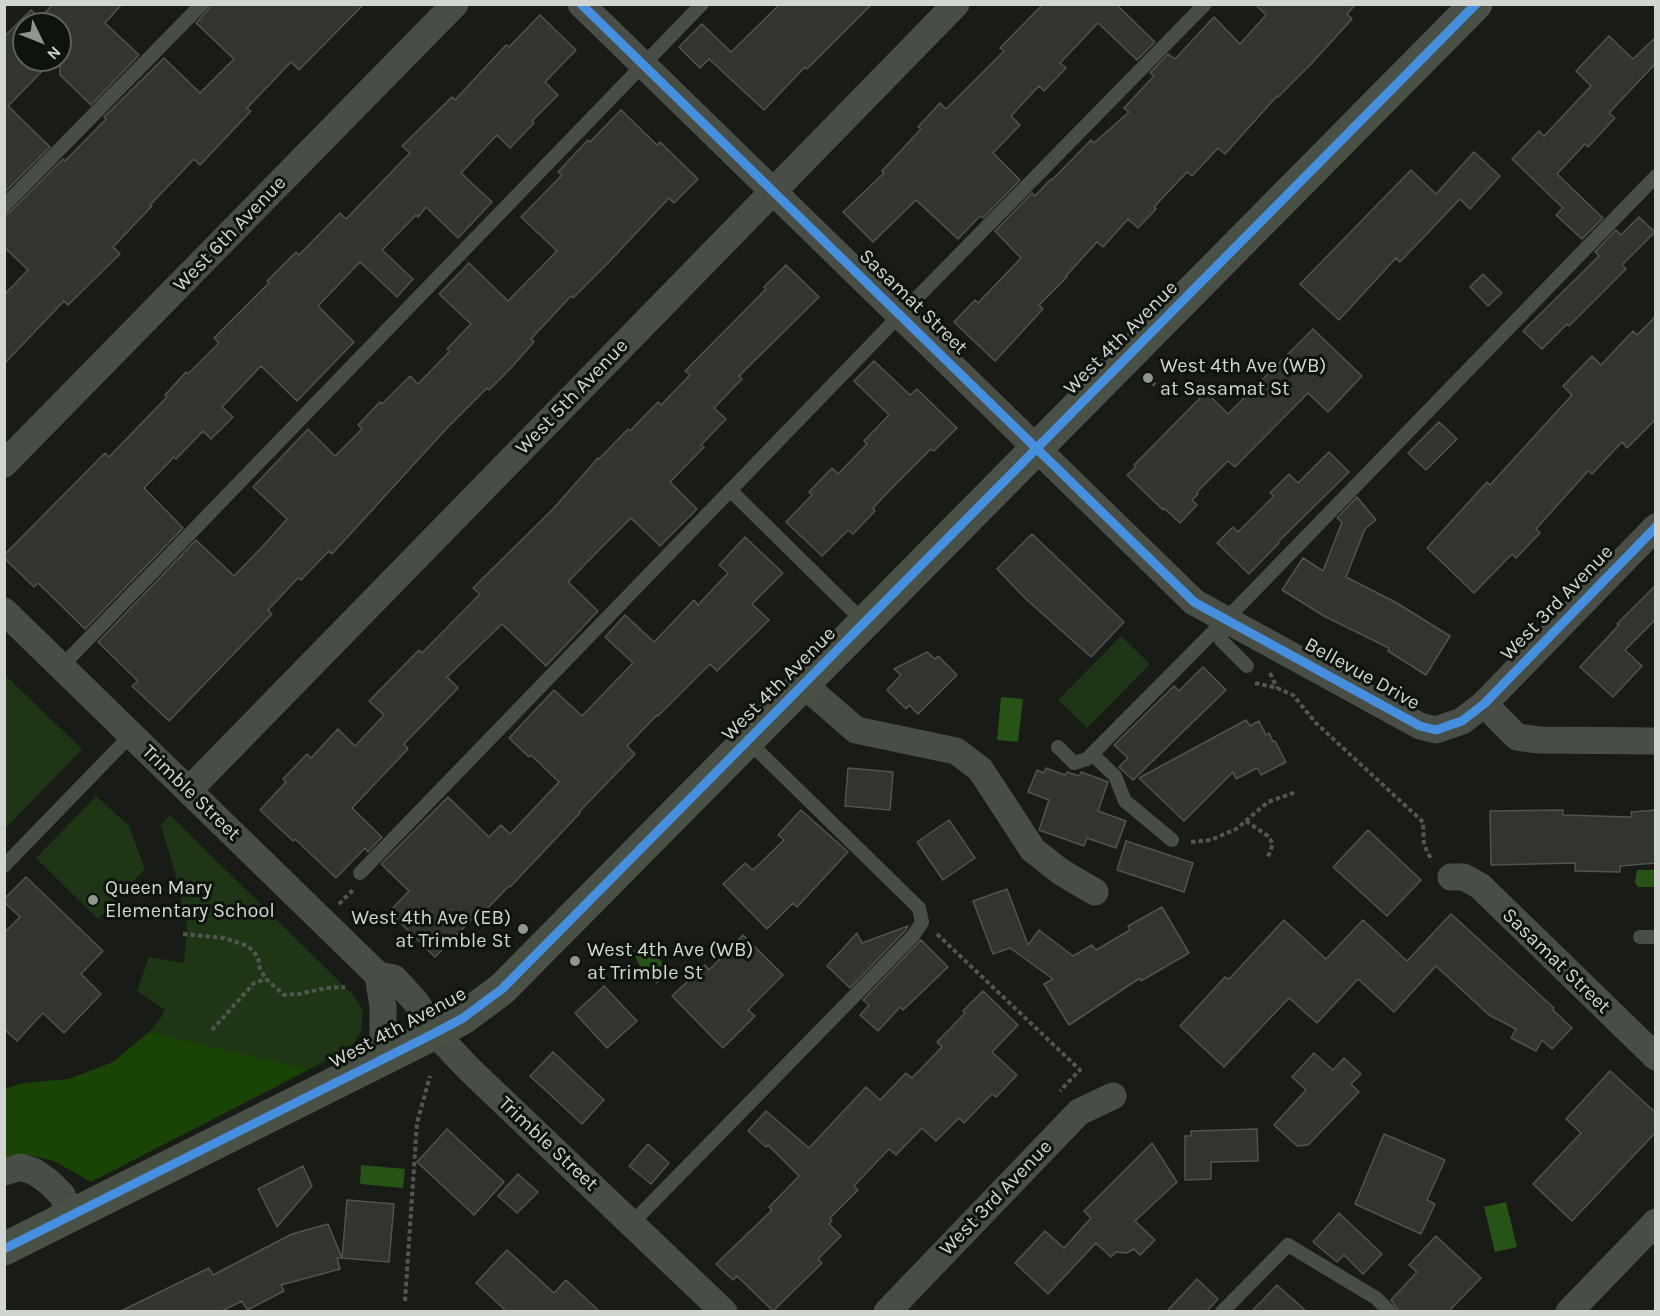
<!DOCTYPE html>
<style>
body{margin:0}
#map{position:relative;width:1660px;height:1316px;overflow:hidden;background:#191b17;font-family:Karla,sans-serif}
canvas{display:block}
.frame{position:absolute;inset:0;border:6px solid #d2d6d1;pointer-events:none}
.north{position:absolute;left:12px;top:12px;width:60px;height:60px;box-sizing:border-box;background:#0f130d;border:2px solid #5d615b;border-radius:50%;rotate:133deg;font-size:16px;font-weight:700;line-height:24px;text-align:center;color:#d2d6d1}
.north::after{content:'';display:block;margin:auto;width:21px;height:27px;background:#919590;clip-path:polygon(50% 0,100% 100%,50% 72%,0 100%)}
</style>
<div id="map">
<canvas width="1660" height="1316"></canvas>
<div class="frame"></div>
<div class="north">N</div>
</div>
<script>
const c = document.querySelector('canvas').getContext('2d');
c.lineJoin = 'round';
function paint(path, color) {
  c.fillStyle = color;
  c.fill(path, 'evenodd');
}
function toPath(rows) {
  const path = new Path2D();
  for (const r of rows) {
    path.moveTo(r[0], r[1]);
    for (let i = 2; i < r.length; i += 2) path.lineTo(r[i], r[i + 1]);
  }
  return path;
}
function strokePath(path, color, width, dash) {
  c.strokeStyle = color;
  c.lineWidth = width;
  c.lineCap = dash ? 'butt' : 'round';
  c.setLineDash(dash || []);
  c.stroke(path);
}
function write(font, color, halo, rows, align = 'center') {
  c.font = font + ' Karla,sans-serif';
  c.lineWidth = 6;
  c.setLineDash([]);
  c.textBaseline = 'middle';
  c.strokeStyle = halo;
  c.fillStyle = color;
  for (const [text, x, y, turn = 0] of rows) {
    c.save();
    c.translate(x, y);
    c.rotate((+turn || 0) * Math.PI / 180);
    c.textAlign = isNaN(turn) ? turn : align;
    if (halo) c.strokeText(text, 0, 0);
    c.fillText(text, 0, 0);
    c.restore();
  }
}
const green = toPath([
 [1121,636,1150,664,1087,728,1058,700],
 [4,674,82,749,5,829,4,829],
 [96,796,129,826,145,869,98,919,36,858],
 [170,815,354,996,363,1010,361,1032,350,1048,310,1069,149,1032,160,1019,165,1010,137,991,149,957,184,963,187,928,175,873,161,825]
]);
const forest = toPath([
 [149,1032,310,1069,91,1182,54,1161,23,1154,5,1159,5,1089,22,1083,69,1079,113,1062]
]);
const water = toPath([
 [1001,697,1023,699,1018,742,997,740],
 [1637,870,1655,870,1655,887,1638,887,1635,882],
 [646,944,670,971,657,984,641,969,633,951],
 [361,1165,405,1169,403,1188,360,1184],
 [1506,1202,1517,1247,1495,1252,1484,1207]
]);
const building = toPath([
 [53,4,122,4,105,23,139,55,91,105,60,75,60,24,24,24,24,60,53,60,8,106,50,147,4,193,4,37,31,10,40,18,53,4],
 [211,4,364,4,299,70,291,62,247,108,251,111,200,165,194,159,150,205,152,206,113,247,120,254,68,305,64,301,4,364,4,295,28,270,4,247,4,215,10,212,63,159,65,161,106,119,104,117,164,58,200,93,234,59,196,23,208,10,211,4],
 [780,4,872,4,807,69,805,67,764,110,709,59,700,68,679,47,702,24,731,52,780,4],
 [1043,4,1116,4,1155,42,1137,60,1098,23,1060,63,1066,68,1044,91,1039,86,1011,116,1020,125,993,153,1020,180,983,218,980,216,958,239,916,200,873,242,843,212,884,173,882,171,921,129,918,127,940,103,946,109,1004,51,1000,48,1043,4],
 [1255,4,1356,4,1347,14,1352,19,1311,64,1278,97,1277,96,1225,154,1218,148,1192,176,1187,172,1154,207,1156,209,1138,228,1128,219,1103,247,1097,242,1066,276,1067,277,1039,305,1043,309,995,361,954,322,975,300,978,303,1021,258,995,231,1032,193,1035,196,1051,179,1052,180,1091,140,1094,143,1129,112,1124,108,1154,76,1150,73,1168,54,1175,59,1214,17,1240,44,1266,15,1255,4],
 [540,15,576,50,545,82,558,95,532,121,534,123,510,148,497,135,461,173,492,202,458,238,426,207,418,217,416,215,382,250,413,279,397,297,360,262,318,306,354,342,297,401,261,366,222,407,233,417,211,439,203,431,176,459,174,457,144,488,183,528,85,629,38,583,34,587,4,558,4,555,105,453,109,457,167,397,165,395,186,372,188,374,219,343,214,338,269,283,267,281,296,252,299,255,340,213,346,219,410,153,402,146,452,97,455,100,506,45,509,47,540,15],
 [1609,36,1633,59,1656,37,1656,63,1609,113,1615,118,1588,147,1585,144,1557,174,1603,218,1582,239,1556,215,1563,208,1512,159,1539,131,1544,136,1591,86,1576,71,1609,36],
 [621,110,657,145,660,142,698,179,674,203,669,198,608,263,573,298,571,296,531,339,534,342,510,369,489,390,487,388,447,428,332,554,329,551,301,580,298,578,268,610,272,614,169,721,132,686,138,681,98,642,196,540,234,576,264,545,287,519,253,487,308,429,335,456,362,429,358,425,380,402,382,404,410,376,418,384,450,351,447,349,471,324,439,294,469,263,508,301,557,251,521,217,562,175,558,172,570,159,588,140,590,142,621,110],
 [1474,152,1500,176,1470,209,1460,199,1400,262,1396,258,1339,320,1300,284,1411,170,1436,194,1474,152],
 [1639,217,1655,232,1622,265,1626,269,1569,326,1567,324,1542,349,1523,331,1599,256,1595,252,1616,230,1621,235,1639,217],
 [786,265,819,297,739,376,742,379,714,408,726,419,701,445,704,447,670,482,697,509,660,546,631,518,598,551,568,582,598,611,546,666,502,624,447,677,458,688,404,744,408,749,352,808,382,837,368,852,365,848,336,878,295,839,293,841,260,810,286,782,283,779,307,754,311,758,338,729,355,746,384,715,369,701,419,650,422,653,480,594,473,588,554,508,598,458,599,459,628,429,630,431,658,402,661,405,690,375,685,371,766,289,764,287,786,265],
 [1483,274,1502,293,1488,306,1470,287,1483,274],
 [1656,316,1656,419,1627,448,1622,442,1592,474,1588,471,1536,529,1540,533,1516,558,1512,554,1474,593,1427,548,1487,482,1490,485,1572,395,1563,386,1592,356,1601,365,1633,331,1637,335,1656,316],
 [1313,329,1362,376,1328,412,1308,393,1235,467,1228,461,1197,492,1198,494,1192,500,1197,505,1180,523,1164,508,1163,510,1127,475,1136,467,1134,465,1206,392,1228,414,1313,329],
 [874,361,910,395,917,389,957,428,934,451,931,449,889,491,873,508,875,511,853,534,848,530,822,556,786,522,812,495,809,492,832,468,838,474,867,444,864,441,889,415,854,381,874,361],
 [1439,422,1457,439,1426,470,1408,453,1439,422],
 [1329,452,1349,472,1278,542,1279,543,1249,574,1217,543,1233,527,1238,532,1274,496,1270,493,1289,474,1298,483,1329,452],
 [1357,497,1376,520,1365,529,1346,577,1395,602,1450,636,1426,675,1388,651,1389,648,1324,616,1282,590,1303,558,1323,571,1342,522,1337,518,1357,497],
 [1032,534,1124,622,1091,657,1026,599,997,569,1032,534],
 [745,537,783,573,752,604,769,620,717,671,710,664,658,716,657,715,627,746,635,754,579,812,580,813,510,887,509,886,479,917,476,915,435,957,389,912,409,891,381,864,448,797,489,837,501,825,510,834,559,782,531,755,529,757,509,738,554,690,582,716,633,663,605,637,625,615,654,642,694,600,698,605,728,573,719,565,745,537],
 [1656,585,1656,619,1625,650,1642,666,1613,697,1580,667,1619,625,1617,624,1656,585],
 [927,652,935,659,938,656,957,675,918,714,909,705,906,709,887,690,901,675,894,669,927,652],
 [1203,667,1226,690,1133,780,1119,767,1128,758,1114,745,1174,686,1179,691,1203,667],
 [1246,720,1250,726,1259,721,1266,735,1269,733,1273,742,1275,741,1286,762,1261,775,1257,768,1236,779,1233,772,1184,821,1139,778,1246,720],
 [848,768,893,772,890,810,845,806,848,768],
 [1046,768,1065,775,1067,772,1079,776,1081,772,1108,782,1098,811,1126,821,1116,848,1087,838,1084,846,1039,830,1049,800,1028,792,1037,770,1044,773,1046,768],
 [801,810,848,852,797,907,793,903,767,929,723,884,745,863,753,870,784,840,778,835,801,810],
 [1563,810,1563,815,1632,817,1631,812,1656,810,1656,863,1620,866,1620,872,1575,871,1575,863,1491,865,1490,811,1563,810],
 [949,820,975,858,943,880,917,842,949,820],
 [1368,830,1421,880,1387,916,1333,867,1368,830],
 [1126,841,1193,863,1184,892,1117,870,1126,841],
 [26,877,103,951,81,974,101,994,64,1033,43,1013,17,1041,4,1029,4,933,20,917,4,902,4,899,26,877],
 [1007,889,1028,945,1039,930,1073,956,1092,945,1096,950,1130,930,1128,926,1162,907,1189,953,1141,981,1140,978,1069,1025,1044,984,1053,979,1010,948,993,954,973,901,1007,889],
 [1451,914,1554,1008,1553,1010,1572,1028,1552,1049,1542,1040,1536,1051,1511,1038,1516,1029,1489,1015,1436,966,1394,1012,1358,979,1317,1023,1289,998,1224,1067,1180,1026,1225,977,1229,979,1284,920,1326,959,1363,920,1407,961,1451,914],
 [908,926,906,930,850,988,827,966,857,933,862,943,908,926],
 [743,935,783,975,748,1010,755,1016,723,1048,672,996,705,965,709,970,743,935],
 [921,940,948,967,903,1010,900,1007,878,1031,860,1015,869,1005,863,1000,921,940],
 [604,986,637,1021,607,1048,575,1013,604,986],
 [983,991,1018,1025,992,1052,1017,1075,996,1097,992,1094,964,1123,959,1118,936,1141,922,1128,896,1155,889,1149,854,1186,858,1190,830,1218,832,1220,829,1224,841,1236,818,1259,822,1263,773,1311,737,1276,733,1280,716,1264,772,1210,769,1207,799,1176,768,1145,766,1147,748,1131,766,1111,809,1148,866,1087,880,1100,906,1073,912,1078,942,1047,937,1042,965,1013,963,1011,983,991],
 [553,1052,604,1100,582,1124,530,1076,553,1052],
 [1314,1053,1333,1070,1344,1058,1361,1074,1351,1084,1359,1092,1308,1145,1297,1146,1274,1125,1306,1090,1292,1077,1314,1053],
 [1610,1071,1656,1113,1656,1132,1572,1221,1533,1184,1581,1133,1566,1119,1610,1071],
 [447,1129,504,1182,474,1215,417,1162,447,1129],
 [1257,1129,1258,1161,1211,1162,1211,1179,1185,1180,1185,1136,1191,1136,1191,1131,1257,1129],
 [1384,1134,1445,1160,1427,1200,1435,1204,1421,1234,1355,1204,1384,1134],
 [1152,1143,1177,1182,1135,1221,1155,1240,1140,1255,1134,1249,1127,1253,1116,1252,1111,1257,1096,1243,1048,1294,1015,1263,1045,1231,1064,1248,1091,1218,1084,1211,1152,1143],
 [648,1144,669,1163,651,1184,629,1166,648,1144],
 [303,1166,312,1186,277,1227,258,1189,303,1166],
 [518,1174,538,1192,517,1213,498,1196,518,1174],
 [347,1200,394,1204,389,1262,342,1258,347,1200],
 [1339,1213,1382,1254,1363,1274,1344,1255,1337,1262,1313,1242,1339,1213],
 [328,1224,342,1258,337,1258,340,1269,281,1285,284,1291,247,1310,242,1301,222,1311,121,1311,209,1268,213,1275,292,1234,328,1224],
 [1436,1236,1481,1278,1449,1311,1399,1311,1391,1300,1417,1272,1409,1265,1436,1236],
 [507,1250,554,1293,566,1280,599,1311,506,1311,476,1283,507,1250],
 [1197,1279,1218,1299,1207,1311,1167,1311,1197,1279],
 [1277,1285,1306,1311,1252,1311,1277,1285]
]);
const path = toPath([
 [1148,378,1155,385],
 [1270,673,1277,688],
 [1255,683,1277,688,1293,695,1315,722,1423,822,1424,845,1432,861],
 [1246,821,1268,836,1273,844,1267,859],
 [1191,842,1211,840,1236,829,1268,802,1296,792],
 [339,904,353,890],
 [183,934,224,938,248,946,258,957,260,969,266,979,284,995,299,994,326,988,345,987],
 [937,934,1080,1070,1060,1091],
 [212,1030,254,983,266,979],
 [405,1301,417,1123,430,1076]
]);
const service = toPath([
 [4,206,202,4],
 [730,490,865,623],
 [1224,621,1221,640,1247,666],
 [61,667,702,4],
 [1058,747,1074,763,1087,759,1241,604,1656,176],
 [1092,754,1115,776,1125,801,1172,840],
 [4,866,131,735],
 [360,873,900,315,1205,4],
 [1640,937,1656,937],
 [632,1223,913,936,922,922,919,908,748,741],
 [1222,1312,1288,1245,1376,1298,1390,1312]
]);
const minor = toPath([
 [581,4,1194,602,1420,726,1436,730,1462,721,1484,704,1656,527],
 [4,464,455,4],
 [4,611,378,975,394,978,416,1002,435,1033,469,1069,724,1312],
 [804,685,856,730,956,751,980,769,1033,850,1061,872,1095,892],
 [1484,704,1517,737,1539,740,1656,741],
 [189,790,956,4],
 [1451,877,1464,877,1480,886,1656,1057],
 [378,975,383,1007,383,1059],
 [4,1172,21,1167,35,1172,49,1182,62,1195,71,1215],
 [887,1312,1079,1112,1113,1096],
 [1569,1312,1656,1222]
]);
const secondary = toPath([
 [4,1249,435,1033,463,1018,502,989,1476,4]
]);
const cycleway = toPath([
 [581,4,1194,602,1420,726,1436,730,1462,721,1484,704,1656,527],
 [4,1249,435,1033,463,1018,502,989,1476,4]
]);
const markers = [
 [1148,378,6,"#919590"],
 [93,900,6,"#919590"],
 [523,929,6,"#919590"],
 [575,961,6,"#919590"]
];
const streetNames = [
 ["West 6th Avenue",230,234,-46],
 ["Sasamat Street",913,302,44],
 ["West 4th Avenue",1121,338,-45],
 ["West 5th Avenue",572,397,-46],
 ["West 3rd Avenue",1557,603,-46],
 ["Bellevue Drive",1362,674,29],
 ["West 4th Avenue",779,684,-45],
 ["Trimble Street",191,793,44],
 ["Sasamat Street",1556,961,44],
 ["West 4th Avenue",398,1028,-28],
 ["Trimble Street",548,1144,43],
 ["West 3rd Avenue",996,1198,-46]
];
const poiNames = [
 ["West 4th Ave (WB)",1160,366],
 ["at Sasamat St",1160,389],
 ["Queen Mary",105,888],
 ["Elementary School",105,911],
 ["West 4th Ave (EB)",511,918,"right"],
 ["at Trimble St",511,941,"right"],
 ["West 4th Ave (WB)",587,950],
 ["at Trimble St",587,973]
];
paint(green, '#1e3615');
paint(forest, '#1a4406');
paint(water, '#285317');
paint(building, '#323430');
strokePath(building, '#515350', 1.5);
strokePath(path, '#525651', 4, [4.5, 3]);
strokePath(service, '#484e46', 14);
strokePath(minor, '#484e46', 27);
strokePath(secondary, '#495147', 33);
strokePath(cycleway, '#468fdf', 9);
for (const [x, y, r, color] of markers) {
  const dot = new Path2D();
  dot.arc(x, y, r, 0, 2 * Math.PI);
  c.fillStyle = color;
  c.fill(dot);
  strokePath(dot, '#0f130d', 2);
}
write('20px', '#d2d6d1', '#0f130d', streetNames);
write('20px', '#d2d6d1', '#0f130d', poiNames, 'left');
</script>
